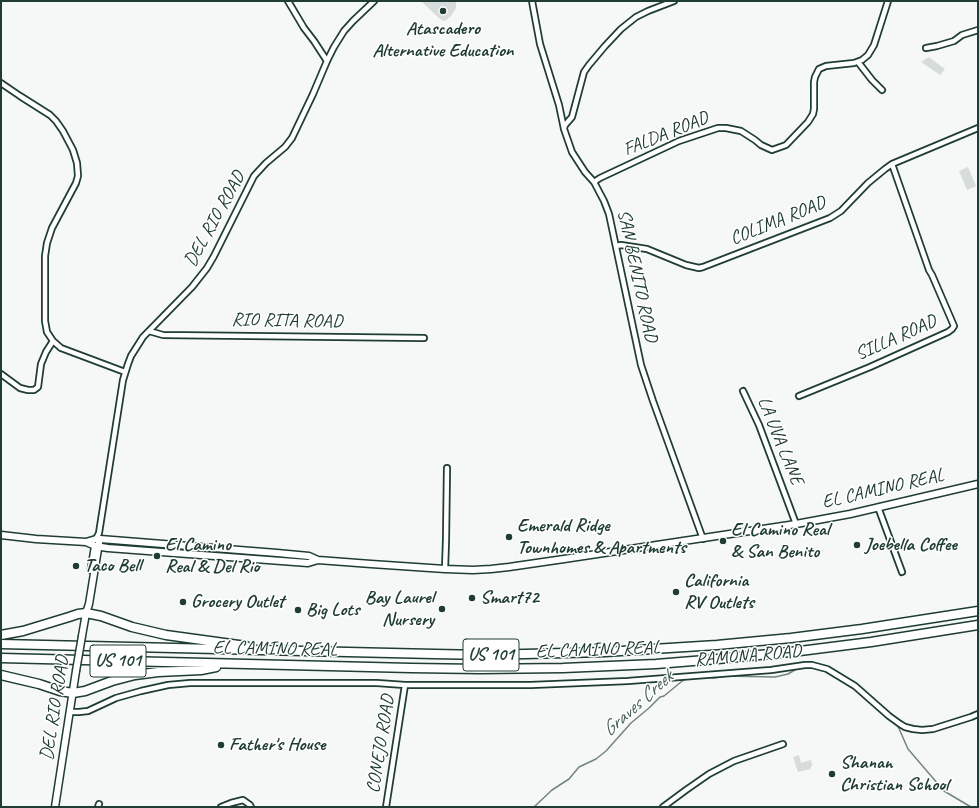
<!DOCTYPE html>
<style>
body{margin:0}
#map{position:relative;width:979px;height:808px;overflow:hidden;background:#f6f7f7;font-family:Caveat,sans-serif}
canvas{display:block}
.frame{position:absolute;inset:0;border:2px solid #1f3d34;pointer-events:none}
</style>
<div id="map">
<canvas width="979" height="808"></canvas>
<div class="frame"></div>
</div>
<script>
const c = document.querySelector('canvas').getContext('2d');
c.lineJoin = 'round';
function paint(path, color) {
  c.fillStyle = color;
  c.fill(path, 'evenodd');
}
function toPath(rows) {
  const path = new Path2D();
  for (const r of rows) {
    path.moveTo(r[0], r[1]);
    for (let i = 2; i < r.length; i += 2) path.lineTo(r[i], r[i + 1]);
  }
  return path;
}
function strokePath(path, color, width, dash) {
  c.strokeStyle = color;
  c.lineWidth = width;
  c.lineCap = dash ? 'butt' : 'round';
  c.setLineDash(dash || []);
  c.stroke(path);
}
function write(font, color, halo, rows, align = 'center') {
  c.font = font + ' Caveat,sans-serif';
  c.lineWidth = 3;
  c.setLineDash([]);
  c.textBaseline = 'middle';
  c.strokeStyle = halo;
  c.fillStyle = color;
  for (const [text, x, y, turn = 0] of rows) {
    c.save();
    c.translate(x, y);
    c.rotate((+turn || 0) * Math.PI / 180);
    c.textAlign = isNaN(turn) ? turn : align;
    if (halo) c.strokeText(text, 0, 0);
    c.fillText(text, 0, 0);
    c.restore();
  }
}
const green = toPath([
 [421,1,456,1,456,8,451,16,445,21,441,20],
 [929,57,945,69,940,75,921,62],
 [968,167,976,186,967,190,959,171],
 [799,755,801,763,811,760,812,765,810,769,798,772,793,757]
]);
const stream = toPath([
 [706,677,714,678,726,676,775,677,788,674,800,667],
 [897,724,908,749,944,791,971,807],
 [534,807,552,790,569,779,579,767,596,759,606,751,631,723,649,708,660,697,664,696,681,682,687,678]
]);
const street = toPath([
 [288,1,304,28,314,41,327,61],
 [532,1,540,44,559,105,564,129,572,152,585,172,594,182,604,201,609,214,641,365,653,401,703,539],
 [926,48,937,46,954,41,962,35,978,30],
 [858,62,872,80,882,90],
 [1,83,20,96,50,115,56,121,63,131,73,150,77,163,78,176,76,183,52,228,47,243,45,256,45,321,47,332,53,341,61,348,125,372],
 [564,128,565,125,572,117,584,72,589,65,605,46,621,29,636,17,648,11,674,1],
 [594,182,600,178,679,141,718,128,726,128,741,131,755,140,761,145,772,150,786,145,808,122,813,114,814,109,814,82,815,77,819,69,826,66,854,63,862,60,868,55,874,45,888,1],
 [616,246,621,245,647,249,686,265,699,268,703,267,830,218,841,211,868,183,885,169,892,164,978,128],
 [149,331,163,335,424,338],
 [1,374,20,388,28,390,34,390,38,387,41,364,46,352,53,341],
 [743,391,759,425,796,524],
 [799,396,870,367,948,332,952,329,954,326,932,275,929,270,892,164],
 [878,507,902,572],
 [96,539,99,533,123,380,128,364,131,356,143,337,192,287,207,268,214,256,254,176,266,163,285,147,292,138,313,94,327,61,334,47,344,31,353,21,374,1],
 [445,569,446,540,447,468],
 [70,712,79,712,88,711,116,698,141,691,168,685,190,683,377,683,405,685,531,685,628,681,771,670,805,665,812,665,827,669,855,686,889,716,900,724,905,727,913,729,922,730,933,729,971,717,978,714],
 [98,807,99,804],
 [221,807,231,803,243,800,250,805,251,807],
 [386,807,405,685],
 [663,807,686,790,709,774,734,761,783,744]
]);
const secondary = toPath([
 [1,535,36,539,86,542,96,539,100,539,277,553,309,556,318,560,371,564,445,569,473,570,491,569,509,567,564,559,796,524,850,514,978,484],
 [86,542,95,546,108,548,308,563,318,560],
 [91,570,95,546],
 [82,636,86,613,89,604,99,543],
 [55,807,76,671]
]);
const highway = toPath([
 [1,635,23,631,69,617,78,614,86,613,101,616,132,627,166,635,246,646],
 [1,644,434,654,485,655,605,652,717,645,791,638,862,629,978,611],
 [1,658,411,668,480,669,563,668,656,664,718,659,800,651,871,642,978,625],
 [1,675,39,684,60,691,73,693,85,691,112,681,135,675,158,672,201,670,216,667]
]);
const secondaryBridge = toPath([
 [76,671,82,636]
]);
const markers = [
 [443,11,4,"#1f3d34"],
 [509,537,4,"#1f3d34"],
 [723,541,4,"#1f3d34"],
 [857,545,4,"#1f3d34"],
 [157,556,4,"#1f3d34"],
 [76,566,4,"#1f3d34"],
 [676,592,4,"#1f3d34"],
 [472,598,4,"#1f3d34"],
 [183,602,4,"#1f3d34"],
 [442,609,4,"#1f3d34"],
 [298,610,4,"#1f3d34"],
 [221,745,4,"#1f3d34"],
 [832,774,4,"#1f3d34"]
];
const shields = [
 [491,655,56],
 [118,661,56]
];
const shieldNames = [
 ["US 101",491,655],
 ["US 101",118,661]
];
const poiNames = [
 ["Atascadero",443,29,"center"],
 ["Alternative Education",443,51,"center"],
 ["Emerald Ridge",517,526],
 ["Townhomes & Apartments",517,548],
 ["El Camino Real",731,530],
 ["& San Benito",731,552],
 ["El Camino",165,545],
 ["Real & Del Rio",165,567],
 ["Joebella Coffee",865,545],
 ["Taco Bell",84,566],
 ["California",684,581],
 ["RV Outlets",684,603],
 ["Bay Laurel",434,598,"right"],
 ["Nursery",434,620,"right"],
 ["Smart72",480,598],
 ["Grocery Outlet",191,602],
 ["Big Lots",306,610],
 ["Father's House",229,745],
 ["Shanan",840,763],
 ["Christian School",840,785]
];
const streetNames = [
 ["FALDA ROAD",666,134,-22],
 ["DEL RIO ROAD",215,219,-61],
 ["COLIMA ROAD",778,221,-22],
 ["SAN BENITO ROAD",637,276,78],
 ["RIO RITA ROAD",287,321,1],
 ["SILLA ROAD",896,338,-24],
 ["LA UVA LANE",780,441,68],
 ["EL CAMINO REAL",883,489,-13],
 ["EL CAMINO REAL",275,649,1],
 ["EL CAMINO REAL",598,650,-2],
 ["RAMONA ROAD",748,656,-5],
 ["DEL RIO ROAD",55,708,-81],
 ["CONEJO ROAD",381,744,-81]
];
const waterNames = [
 ["Graves Creek",638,704,-42]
];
paint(green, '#d6dcdb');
strokePath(stream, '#72857f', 1.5);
strokePath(street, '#1f3d34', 8);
strokePath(secondary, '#1f3d34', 9);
strokePath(highway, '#1f3d34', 11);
strokePath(street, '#fff', 4.5);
strokePath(secondary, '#fff', 6);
strokePath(highway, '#fff', 8);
strokePath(secondaryBridge, '#1f3d34', 9, []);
strokePath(secondaryBridge, '#fff', 6);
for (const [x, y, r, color] of markers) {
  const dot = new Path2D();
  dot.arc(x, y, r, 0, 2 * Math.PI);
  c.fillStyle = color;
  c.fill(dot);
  strokePath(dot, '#fff', 1.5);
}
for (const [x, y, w] of shields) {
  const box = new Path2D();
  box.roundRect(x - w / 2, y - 16, w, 32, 3);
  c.fillStyle = '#fff';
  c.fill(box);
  strokePath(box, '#1f3d34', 1);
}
write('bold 18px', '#1f3d34', null, shieldNames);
write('bold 19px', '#1f3d34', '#fff', poiNames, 'left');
write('19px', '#1f3d34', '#fff', streetNames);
write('italic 20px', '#49615a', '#fff', waterNames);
</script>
